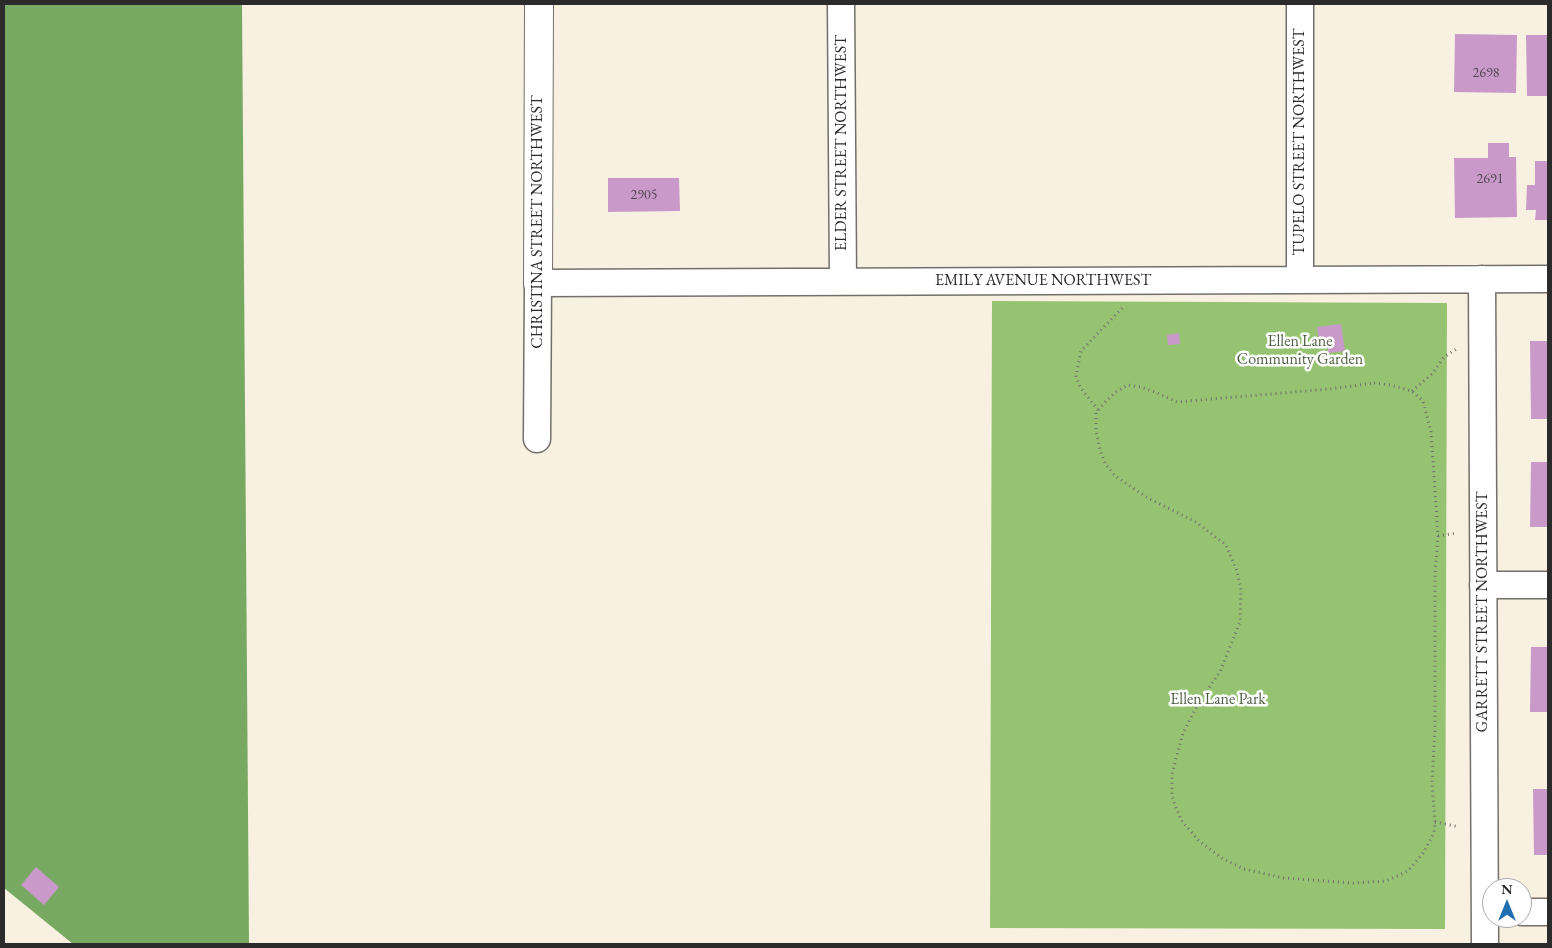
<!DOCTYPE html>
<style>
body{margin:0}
#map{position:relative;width:1552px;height:948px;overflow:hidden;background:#f8f1e2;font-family:"EB Garamond",serif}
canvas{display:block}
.frame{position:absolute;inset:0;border:5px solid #2b2b2b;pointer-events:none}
.north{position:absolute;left:1482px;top:878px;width:50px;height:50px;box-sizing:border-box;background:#fff;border:1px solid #aaa;border-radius:50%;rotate:0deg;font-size:14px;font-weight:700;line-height:20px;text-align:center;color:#2b2b2b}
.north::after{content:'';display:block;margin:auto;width:18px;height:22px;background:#1f6fb2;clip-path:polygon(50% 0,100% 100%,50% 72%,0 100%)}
</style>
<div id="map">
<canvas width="1552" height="948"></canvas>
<div class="frame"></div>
<div class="north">N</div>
</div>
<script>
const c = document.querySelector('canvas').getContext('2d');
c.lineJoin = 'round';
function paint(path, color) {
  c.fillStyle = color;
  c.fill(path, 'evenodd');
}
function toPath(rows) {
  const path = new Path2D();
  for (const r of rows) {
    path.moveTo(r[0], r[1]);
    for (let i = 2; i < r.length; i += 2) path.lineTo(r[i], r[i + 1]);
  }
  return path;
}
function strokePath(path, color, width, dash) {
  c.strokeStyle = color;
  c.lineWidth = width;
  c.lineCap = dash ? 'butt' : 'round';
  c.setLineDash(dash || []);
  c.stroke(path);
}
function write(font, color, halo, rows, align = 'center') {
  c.font = font + ' "EB Garamond",serif';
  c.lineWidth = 5;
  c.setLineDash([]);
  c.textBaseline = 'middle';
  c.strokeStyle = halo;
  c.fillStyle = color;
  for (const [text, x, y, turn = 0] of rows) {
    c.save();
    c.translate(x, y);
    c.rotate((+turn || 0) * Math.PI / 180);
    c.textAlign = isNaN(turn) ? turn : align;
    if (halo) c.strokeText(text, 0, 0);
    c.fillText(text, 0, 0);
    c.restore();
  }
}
const green = toPath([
 [992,301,1447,303,1445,929,990,928]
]);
const forest = toPath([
 [4,4,242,4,249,944,73,944,4,888]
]);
const building = toPath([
 [1455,34,1517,35,1516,93,1454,92],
 [1526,35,1548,35,1548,96,1527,96],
 [1488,143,1509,143,1509,157,1516,157,1517,217,1455,218,1454,158,1488,158],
 [1535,161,1548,161,1548,220,1535,220,1536,210,1526,210,1527,185,1535,185],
 [608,178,679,178,680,211,608,212],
 [1341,324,1345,351,1328,353,1327,342,1319,343,1317,327],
 [1179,333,1180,344,1168,345,1167,335],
 [1530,341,1548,341,1548,419,1531,419],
 [1531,462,1548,462,1548,527,1530,527],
 [1531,647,1548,647,1548,712,1530,712],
 [1533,789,1548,789,1548,855,1534,855],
 [36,867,59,887,44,905,21,885]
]);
const path = toPath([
 [1374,383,1390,385,1412,391,1423,401,1431,432,1438,536,1435,574,1435,729,1432,783,1435,822,1434,833,1423,853,1408,871,1386,881,1353,883,1284,878,1244,869,1223,859,1199,841,1181,820,1172,797,1172,774,1183,733,1199,702,1220,672,1240,622,1241,590,1237,571,1226,545,1196,522,1148,498,1115,476,1105,463,1100,450,1096,430,1096,413,1107,400,1116,392,1128,385,1140,387,1155,392,1177,402,1329,389,1374,383],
 [1412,391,1432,374,1444,357,1458,348],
 [1098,410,1080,387,1076,376,1081,351,1124,306],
 [1438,536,1457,533],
 [1435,822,1459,827]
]);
const street = toPath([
 [841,4,843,282],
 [1300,4,1300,280],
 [1482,279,1485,944],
 [537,439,538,283,1548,279],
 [1483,585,1548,585],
 [1522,912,1548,912]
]);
const secondary = toPath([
 [538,283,539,4]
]);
const numberNames = [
 ["2698",1486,73],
 ["2691",1490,179],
 ["2905",644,195]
];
const streetNames = [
 ["TUPELO STREET NORTHWEST",1300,142,-90],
 ["ELDER STREET NORTHWEST",842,143,-90],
 ["CHRISTINA STREET NORTHWEST",538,222,-90],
 ["EMILY AVENUE NORTHWEST",1043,281],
 ["GARRETT STREET NORTHWEST",1483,612,-90]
];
const parkNames = [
 ["Ellen Lane",1300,342],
 ["Community Garden",1300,360],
 ["Ellen Lane Park",1218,700]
];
paint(green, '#95c371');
paint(forest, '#78a963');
paint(building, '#c99ac9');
strokePath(street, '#73706b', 29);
strokePath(secondary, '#73706b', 30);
strokePath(path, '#73706b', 3, [1, 4]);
strokePath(street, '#fff', 26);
strokePath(secondary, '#fff', 28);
write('14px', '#524752', null, numberNames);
write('16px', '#2b2b2b', '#fff', streetNames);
write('16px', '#506044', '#fff', parkNames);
</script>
